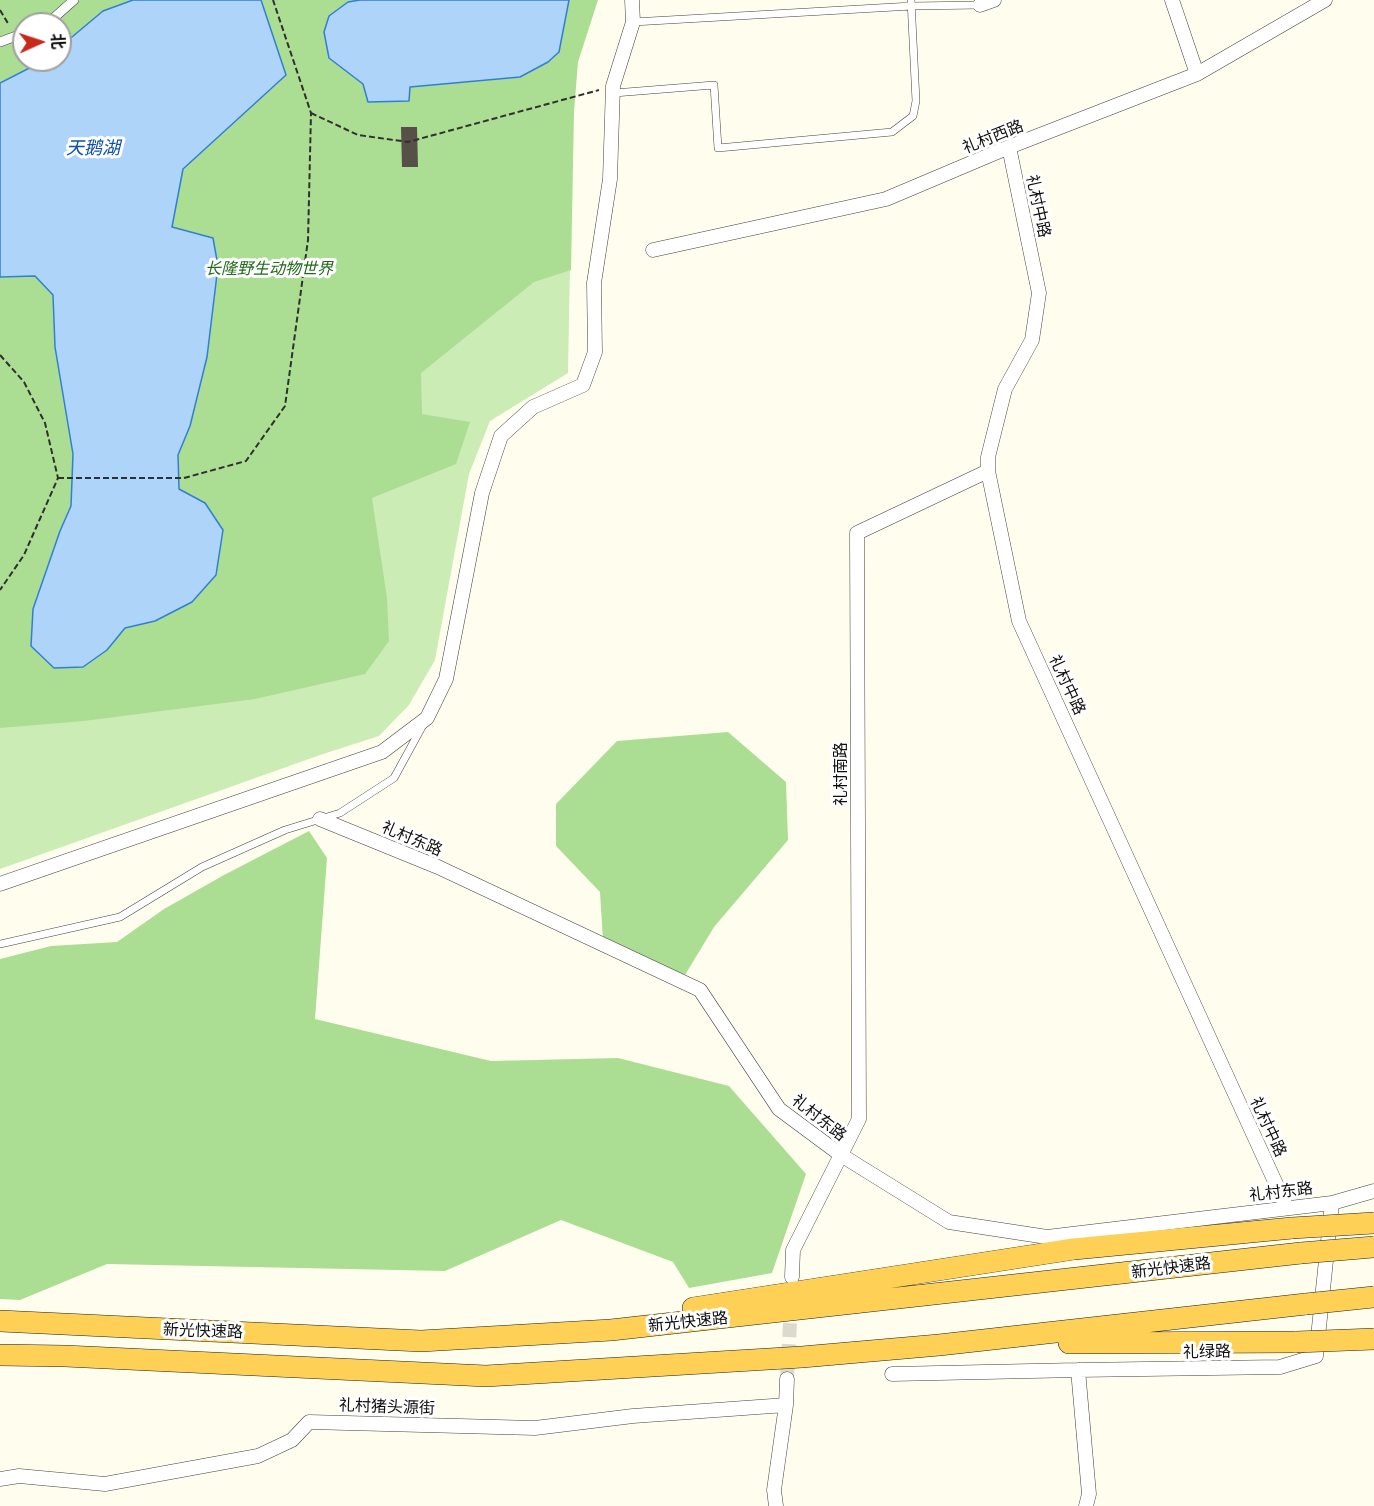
<!DOCTYPE html>
<meta charset="utf-8">
<style>
body{margin:0}
#map{position:relative;width:1374px;height:1506px;overflow:hidden;background:#fffeee;font-family:"Playfair Display","Noto Sans SC",serif}
canvas{display:block}
.north{position:absolute;left:12px;top:12px;width:60px;height:60px;box-sizing:border-box;background:#fff;border:2px solid #9f9f9f;border-radius:50%;rotate:87deg;font-size:16px;font-weight:700;line-height:24px;text-align:center;color:#0e0e0e}
.north::after{content:'';display:block;margin:auto;width:21px;height:27px;background:#c8291c;clip-path:polygon(50% 0,100% 100%,50% 72%,0 100%)}
</style>
<div id="map">
<canvas width="1374" height="1506"></canvas>
<div class="north">北</div>
</div>
<script>
const c = document.querySelector('canvas').getContext('2d');
c.lineJoin = 'round';
function paint(path, color) {
  c.fillStyle = color;
  c.fill(path, 'evenodd');
}
function toPath(rows) {
  const path = new Path2D();
  for (const r of rows) {
    path.moveTo(r[0], r[1]);
    for (let i = 2; i < r.length; i += 2) path.lineTo(r[i], r[i + 1]);
  }
  return path;
}
function strokePath(path, color, width, dash) {
  c.strokeStyle = color;
  c.lineWidth = width;
  c.lineCap = dash ? 'butt' : 'round';
  c.setLineDash(dash || []);
  c.stroke(path);
}
function write(font, color, halo, rows, align = 'center') {
  c.font = font + ' "Playfair Display","Noto Sans SC",serif';
  c.lineWidth = 6;
  c.setLineDash([]);
  c.textBaseline = 'middle';
  c.strokeStyle = halo;
  c.fillStyle = color;
  for (const [text, x, y, turn = 0] of rows) {
    c.save();
    c.translate(x, y);
    c.rotate((+turn || 0) * Math.PI / 180);
    c.textAlign = isNaN(turn) ? turn : align;
    if (halo) c.strokeText(text, 0, 0);
    c.fillText(text, 0, 0);
    c.restore();
  }
}
const green = toPath([
 [0,0,597,0,574,51,568,373,490,421,469,474,435,660,409,705,379,736,320,755,0,869],
 [24,24,60,24,60,60,24,60]
]);
const forest = toPath([
 [0,0,133,0,103,11,60,47,60,24,24,24,24,60,44,60,0,83],
 [261,0,360,0,348,2,329,58,363,84,368,102,409,101,410,87,520,77,559,52,569,0,598,0,578,62,574,112,571,270,534,282,421,373,422,414,470,422,456,464,372,498,387,598,389,641,365,674,255,699,84,721,0,728,0,277,35,276,53,295,55,347,73,454,71,506,60,531,107,650,125,628,155,621,205,503,179,489,178,455,190,426,207,357,218,266,213,238,172,228,183,169,286,75],
 [728,732,786,782,788,840,714,927,685,975,603,940,600,892,556,846,556,804,617,741],
 [309,831,327,858,315,1019,491,1061,618,1058,729,1086,806,1174,772,1273,689,1288,673,1262,561,1220,445,1271,107,1264,20,1300,0,1299,0,959,51,946,117,942,164,909,224,875]
]);
const water = toPath([
 [133,0,261,0,286,75,183,169,172,227,213,238,218,266,207,357,190,426,178,455,179,489,205,503,223,530,216,575,192,602,155,621,125,628,107,650,83,667,54,668,31,646,33,609,60,531,71,506,73,454,55,347,53,295,35,276,0,277,0,83,45,60,60,60,60,47,103,11,133,0],
 [360,0,569,0,559,52,548,62,520,77,410,87,409,101,368,102,363,84,329,58,324,32,329,16,348,2,360,0]
]);
const building = toPath([
 [401,127,417,127,418,167,402,167]
]);
const minorTunnel = toPath([
 [787,1379,791,1304]
]);
const path = toPath([
 [0,10,9,25],
 [311,113,358,135,408,142,599,90],
 [0,355,24,382,45,423,58,478,24,555,0,590],
 [58,478,184,478,246,461,285,406,308,240,311,113,273,0]
]);
const service = toPath([
 [633,22,912,6,980,5],
 [614,93,714,85,718,148,892,132,913,116,916,101,911,0],
 [0,944,120,917,202,867,285,830,340,813,394,778,423,725]
]);
const pedestrian = toPath([
 [47,24,74,0],
 [0,42,24,33]
]);
const minor = toPath([
 [1172,0,1197,74],
 [980,5,994,0],
 [1009,147,1039,293,1032,340,1005,389,988,457,988,471,1019,621,1287,1208],
 [653,250,886,199,1009,147,1197,74,1325,0],
 [320,819,438,867,700,990,779,1109,841,1155,949,1222,1047,1237,1332,1203,1374,1191],
 [0,884,382,752,427,718,446,679,482,493,501,436,533,407,583,385,595,352,594,283,610,179,613,86,633,22,632,0],
 [792,1277,793,1250,859,1119,857,533,988,471],
 [892,1374,1078,1370],
 [0,1479,19,1476,105,1484,258,1456,292,1440,309,1422,535,1428,633,1416,786,1405],
 [776,1506,774,1490,786,1405,787,1379],
 [1086,1506,1089,1494,1078,1370,1280,1367,1316,1356,1332,1203]
]);
const trunk = toPath([
 [693,1308,1074,1249,1292,1228],
 [0,1321,421,1341,611,1330,1301,1253],
 [1069,1343,1296,1342],
 [0,1355,65,1356,486,1376,802,1357,939,1345,1306,1304]
]);
const trunkBridge = toPath([
 [1292,1228,1374,1223],
 [1301,1253,1374,1247],
 [1306,1304,1374,1297],
 [1296,1342,1374,1339]
]);
const streetNames = [
 ["礼村西路",993,137,-22],
 ["礼村中路",1038,206,78],
 ["礼村中路",1067,685,65],
 ["礼村南路",841,774,-90],
 ["礼村东路",412,839,23],
 ["礼村东路",819,1118,38],
 ["礼村中路",1268,1127,65],
 ["礼村东路",1281,1192,-7],
 ["新光快速路",1171,1268,-7],
 ["新光快速路",688,1322,-6],
 ["新光快速路",203,1331,2],
 ["礼绿路",1207,1352,-1],
 ["礼村猪头源街",387,1407,2]
];
const parkNames = [
 ["长隆野生动物世界",269,269]
];
const waterNames = [
 ["天鹅湖",93,148]
];
paint(green, '#cbecb5');
paint(forest, '#abde93');
paint(water, '#afd4fa');
strokePath(water, '#307fd7', 1.5);
paint(building, '#575049');
strokePath(minorTunnel, '#dbdacc', 14, [14, 7]);
strokePath(service, '#414141', 8);
strokePath(pedestrian, '#414141', 10);
strokePath(minor, '#414141', 15);
strokePath(trunk, '#1f1f1f', 22);
strokePath(path, '#303030', 2, [6, 3]);
strokePath(service, '#fff', 7);
strokePath(pedestrian, '#fff', 9);
strokePath(minor, '#fff', 14);
strokePath(trunk, '#fed056', 21);
strokePath(trunkBridge, '#1f1f1f', 22, []);
strokePath(trunkBridge, '#fed056', 21);
write('16px', '#0e0e0e', '#fff', streetNames);
write('italic 16px', '#206a19', '#fff', parkNames);
write('italic 18px', '#0e51a8', '#fff', waterNames);
</script>
